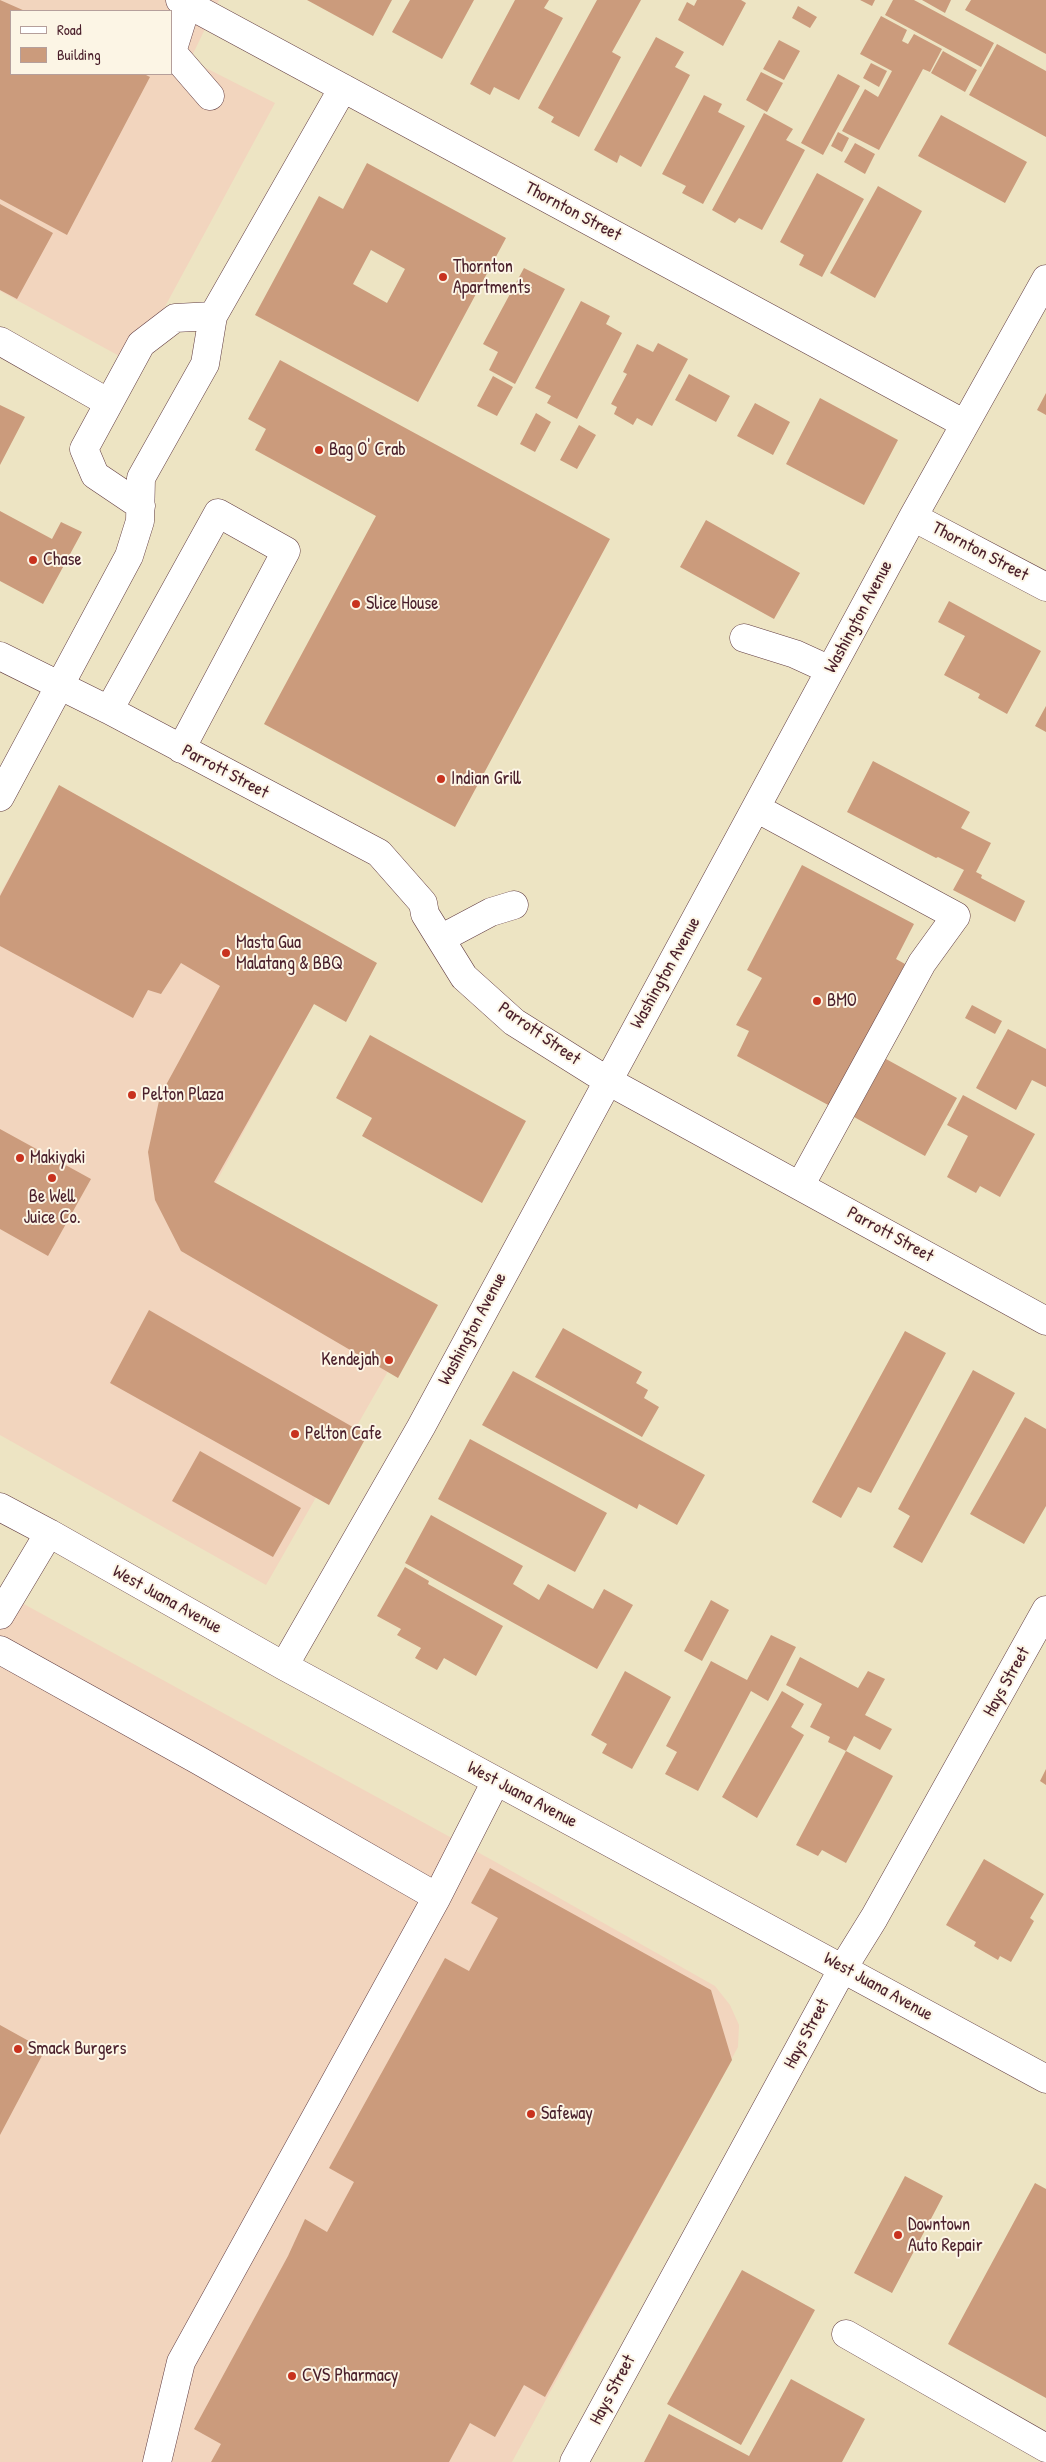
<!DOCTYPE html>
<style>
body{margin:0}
#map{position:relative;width:1046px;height:2462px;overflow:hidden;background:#ede4c3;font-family:"Patrick Hand",sans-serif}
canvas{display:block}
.legend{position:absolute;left:10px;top:10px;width:162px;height:65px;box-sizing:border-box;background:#fcf5e5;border:1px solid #b59f9b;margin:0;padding:6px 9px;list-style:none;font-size:15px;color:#4a1f2b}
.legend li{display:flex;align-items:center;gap:10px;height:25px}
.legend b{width:25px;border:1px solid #b59f9b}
</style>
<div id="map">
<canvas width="1046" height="2462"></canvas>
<ul class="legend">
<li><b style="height:6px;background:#fff"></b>Road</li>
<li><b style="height:14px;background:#cb9b7c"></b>Building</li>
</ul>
</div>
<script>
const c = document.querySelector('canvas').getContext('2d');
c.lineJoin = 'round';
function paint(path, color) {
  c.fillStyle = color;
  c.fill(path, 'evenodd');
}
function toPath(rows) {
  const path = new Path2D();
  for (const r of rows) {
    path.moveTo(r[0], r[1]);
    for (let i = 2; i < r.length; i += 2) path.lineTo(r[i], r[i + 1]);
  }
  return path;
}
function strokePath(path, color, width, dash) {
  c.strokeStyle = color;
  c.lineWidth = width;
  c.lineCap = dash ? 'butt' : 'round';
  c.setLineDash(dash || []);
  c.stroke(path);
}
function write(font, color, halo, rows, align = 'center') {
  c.font = font + ' "Patrick Hand",sans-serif';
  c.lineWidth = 4;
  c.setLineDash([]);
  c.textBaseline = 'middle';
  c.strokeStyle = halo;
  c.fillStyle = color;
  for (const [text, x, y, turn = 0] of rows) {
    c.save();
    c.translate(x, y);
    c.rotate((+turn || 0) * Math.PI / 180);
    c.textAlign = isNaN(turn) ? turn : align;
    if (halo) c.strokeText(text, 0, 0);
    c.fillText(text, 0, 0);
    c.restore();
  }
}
const built = toPath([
 [0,0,219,0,190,60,275,103,134,364,0,291],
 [11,11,171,11,171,74,11,74],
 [60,786,345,947,214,1186,427,1303,266,1585,0,1435,0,894],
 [0,1591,492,1860,715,1986,730,2005,739,2025,738,2047,512,2462,0,2462]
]);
const building = toPath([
 [0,0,25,11,11,11,11,74,144,74,150,77,67,235,0,199],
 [307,0,392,0,373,36],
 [410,0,474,0,442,59,392,32],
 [515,0,549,0,544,8,563,18,519,100,494,87,490,95,470,84],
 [597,0,641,0,612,52,621,57,579,137,551,122,554,117,538,108],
 [697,0,741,0,746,3,723,46,678,20,687,2,694,6],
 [860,0,875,0,872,6],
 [893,0,914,0,994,43,981,67,885,15],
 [922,0,951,0,945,13],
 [971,0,1046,0,1046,54,965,10],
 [798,6,817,17,810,28,792,18],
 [881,16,907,30,902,41,908,44,914,34,942,49,930,72,923,69,879,150,842,131,865,89,878,97,892,71,860,54],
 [656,37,684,52,675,67,690,75,641,167,620,155,617,163,594,150],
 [779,40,800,51,784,80,763,69],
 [997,44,1046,71,1046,137,969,95],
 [943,51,977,70,965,92,931,73],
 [871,63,887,71,879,87,863,78],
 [761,72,783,83,767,112,746,100],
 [838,74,860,86,823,155,801,143],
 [704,95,722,104,718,112,745,126,703,204,682,193,686,186,662,174],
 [764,113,793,129,786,140,805,150,762,230,739,218,735,223,712,210],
 [941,115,1027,162,1005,203,918,156],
 [838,132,849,138,842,152,831,146],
 [855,143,875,154,865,174,844,162],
 [367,163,506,238,418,402,255,315,319,196,343,209],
 [371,250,405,269,387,303,353,284],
 [817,173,864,199,822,277,799,265,804,255,780,242],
 [878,186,922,211,875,298,830,273],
 [0,204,53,233,17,299,0,290],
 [524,268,565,289,515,384,489,370,498,352,483,344],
 [581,301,610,316,606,324,622,333,577,419,547,403,551,396,535,388],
 [658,343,688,359,652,426,637,418,633,425,614,414,617,407,611,404,627,374,623,372,637,344,653,352],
 [280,360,610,539,455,827,264,724,376,516,255,450,266,429,248,419],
 [689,374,730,396,716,422,675,400],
 [493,376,513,387,497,416,477,406],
 [1046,393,1046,415,1037,410],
 [820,398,898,440,864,505,786,464],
 [755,403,790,422,773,455,737,436],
 [0,405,25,417,0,465],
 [536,413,551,422,535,452,520,444],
 [579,425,596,435,577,469,560,460],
 [0,511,52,539,61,522,82,532,43,604,0,581],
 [706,520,800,573,774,619,680,567],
 [949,601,1041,651,1007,714,978,698,980,694,944,675,965,636,938,622],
 [1046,706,1046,732,1035,726],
 [873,761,970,812,961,828,991,843,976,872,982,875,981,878,1025,901,1015,922,953,890,964,870,938,857,936,858,847,812],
 [59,785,377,963,346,1022,314,1004,214,1182,438,1305,398,1378,181,1251,155,1200,148,1152,160,1096,220,986,181,963,161,994,148,990,133,1018,0,946,0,896],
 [802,865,914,924,896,959,905,964,830,1106,737,1056,749,1031,736,1025,762,978,747,970],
 [972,1005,1002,1021,995,1034,965,1018],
 [1008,1029,1046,1049,1046,1087,1032,1080,1016,1110,976,1088],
 [370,1035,526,1121,482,1203,362,1136,372,1118,336,1098],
 [886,1059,957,1098,925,1156,854,1117],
 [963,1095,1035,1134,1000,1197,980,1186,976,1193,947,1177,968,1136,947,1125],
 [0,1129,91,1179,48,1256,0,1229],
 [149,1310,358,1430,369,1432,329,1505,110,1383],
 [563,1328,642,1372,636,1383,648,1390,644,1398,659,1407,642,1437,535,1377],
 [905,1331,946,1353,871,1493,858,1487,841,1518,812,1502],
 [973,1370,1015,1393,922,1563,893,1547,910,1516,898,1509],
 [513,1371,705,1475,677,1525,639,1504,637,1509,482,1425],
 [1025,1417,1046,1429,1046,1506,1024,1544,970,1514],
 [470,1439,607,1513,575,1572,438,1499],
 [200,1451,301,1508,273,1557,172,1501],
 [431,1515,523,1566,513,1584,539,1600,548,1584,593,1609,604,1589,633,1605,597,1669,405,1563],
 [405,1567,429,1581,428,1584,503,1626,476,1676,444,1658,437,1670,415,1658,421,1648,397,1635,401,1629,377,1616],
 [711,1600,729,1610,702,1661,684,1651],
 [771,1635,796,1647,768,1701,751,1691,698,1791,665,1774,677,1752,666,1746,711,1661,747,1680],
 [800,1657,858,1688,868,1671,885,1679,865,1715,892,1729,880,1750,854,1736,846,1751,828,1742,830,1737,810,1727,822,1704,786,1685],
 [625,1671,671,1697,632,1769,602,1753,607,1744,591,1735],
 [782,1691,804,1704,791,1727,804,1735,757,1818,722,1797],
 [846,1751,893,1776,846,1863,822,1850,818,1856,796,1845],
 [1046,1769,1046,1785,1040,1781],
 [984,1859,1044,1894,1030,1918,1034,1921,1011,1962,1000,1956,998,1960,974,1946,976,1942,946,1925],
 [490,1868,711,1990,732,2060,545,2397,524,2385,495,2437,470,2423,449,2462,211,2462,221,2444,194,2429,288,2256,305,2219,327,2232,354,2182,329,2168,445,1958,469,1971,498,1918,471,1903],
 [0,2025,45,2050,0,2135],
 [905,2176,943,2196,892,2293,854,2273],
 [1035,2183,1046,2189,1046,2398,948,2344],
 [742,2270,815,2310,741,2445,667,2404],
 [791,2379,865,2419,842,2462,644,2462,669,2414,749,2456]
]);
const minor = toPath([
 [180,0,965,424],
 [187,4,172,52,210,96],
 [0,341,109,403],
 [141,506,95,475,84,449,141,344,175,318,213,316],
 [913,517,1046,587],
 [744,638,795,654,830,670],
 [0,656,109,710,379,853,423,903,425,914,464,977,514,1022,608,1081,1046,1321],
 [109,710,218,513,286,551,181,749],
 [0,797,129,556,140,521,141,478,205,364,213,316,343,88],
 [756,808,956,916,922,963,800,1186],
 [442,938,491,912,514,905],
 [0,1507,49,1533,284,1666,1046,2079],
 [0,1615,49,1533],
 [0,1650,198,1760,437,1897],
 [284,1666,421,1427,913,517,1046,279],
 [846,2334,1046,2448],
 [157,2462,181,2362,437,1897,496,1781],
 [574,2462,843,1968,874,1918,1046,1610]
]);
const markers = [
 [443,277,5,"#c8321e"],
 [319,450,5,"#c8321e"],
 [33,560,5,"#c8321e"],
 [356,604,5,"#c8321e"],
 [441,779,5,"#c8321e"],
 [226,953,5,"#c8321e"],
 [817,1001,5,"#c8321e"],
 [132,1095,5,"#c8321e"],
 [20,1158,5,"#c8321e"],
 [52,1178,5,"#c8321e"],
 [389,1360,5,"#c8321e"],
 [295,1434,5,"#c8321e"],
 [18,2049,5,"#c8321e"],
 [531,2114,5,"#c8321e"],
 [898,2235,5,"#c8321e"],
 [292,2376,5,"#c8321e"]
];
const streetNames = [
 ["Thornton Street",573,212,28],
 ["Thornton Street",980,552,28],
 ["Washington Avenue",859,617,-62],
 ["Parrott Street",225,772,28],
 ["Washington Avenue",666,973,-61],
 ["Parrott Street",539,1034,35],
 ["Parrott Street",890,1235,29],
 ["Washington Avenue",473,1329,-62],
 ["West Juana Avenue",167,1600,29],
 ["Hays Street",1007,1682,-61],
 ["West Juana Avenue",522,1795,28],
 ["West Juana Avenue",878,1987,29],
 ["Hays Street",807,2034,-62],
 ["Hays Street",613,2390,-62]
];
const poiNames = [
 ["Thornton",453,267],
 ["Apartments",453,288],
 ["Bag O' Crab",329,450],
 ["Chase",43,560],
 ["Slice House",366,604],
 ["Indian Grill",451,779],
 ["Masta Gua",236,943],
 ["Malatang & BBQ",236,964],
 ["BMO",827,1001],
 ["Pelton Plaza",142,1095],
 ["Makiyaki",30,1158],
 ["Be Well",52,1197,"center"],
 ["Juice Co.",52,1218,"center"],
 ["Kendejah",379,1360,"right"],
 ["Pelton Cafe",305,1434],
 ["Smack Burgers",28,2049],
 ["Safeway",541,2114],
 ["Downtown",908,2225],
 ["Auto Repair",908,2246],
 ["CVS Pharmacy",302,2376]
];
paint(built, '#f2d5be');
paint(building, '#cb9b7c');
strokePath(minor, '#623d42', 29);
strokePath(minor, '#fff', 28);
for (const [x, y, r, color] of markers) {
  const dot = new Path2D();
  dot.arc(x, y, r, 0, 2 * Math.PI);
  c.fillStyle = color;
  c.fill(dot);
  strokePath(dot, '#fcf5e5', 2);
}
write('18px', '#4a1f2b', '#fcf5e5', streetNames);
write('18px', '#4a1f2b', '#fcf5e5', poiNames, 'left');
</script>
